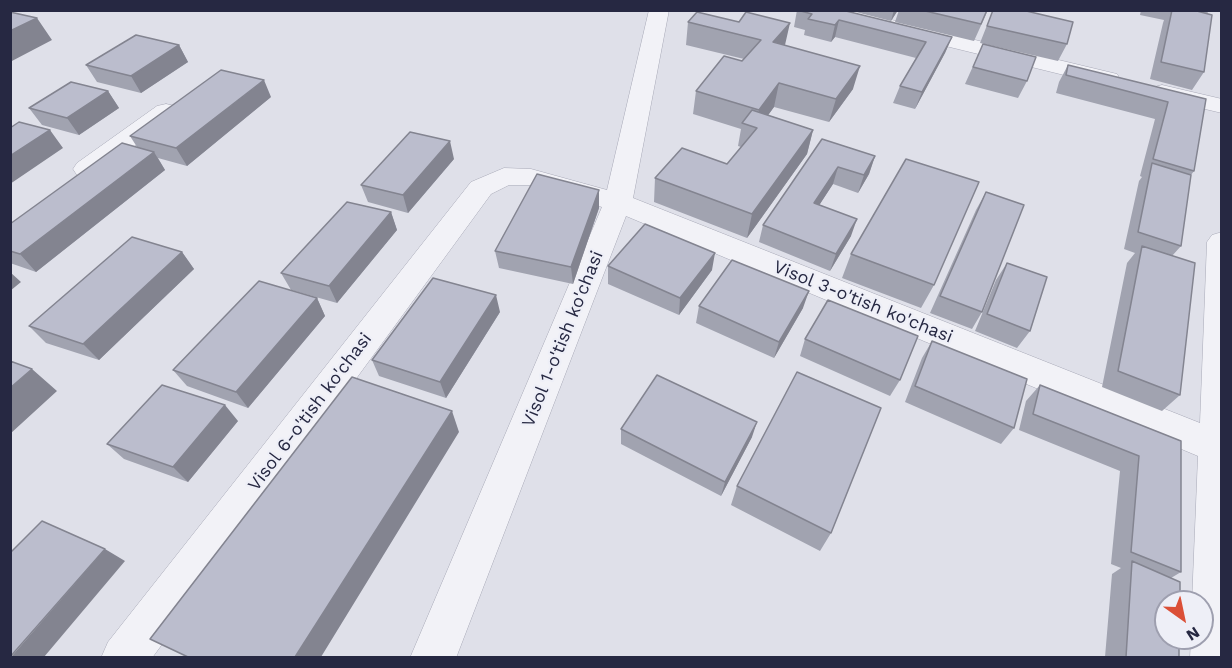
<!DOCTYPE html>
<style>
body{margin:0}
#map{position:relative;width:1232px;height:668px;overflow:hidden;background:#dfe0e9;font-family:"Work Sans",sans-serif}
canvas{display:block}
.frame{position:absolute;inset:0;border:12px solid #262842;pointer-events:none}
.north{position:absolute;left:1154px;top:590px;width:60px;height:60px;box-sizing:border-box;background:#eeeff7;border:2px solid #9e9faf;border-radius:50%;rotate:147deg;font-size:16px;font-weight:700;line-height:24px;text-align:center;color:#262842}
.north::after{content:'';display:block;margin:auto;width:21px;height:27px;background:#db4f37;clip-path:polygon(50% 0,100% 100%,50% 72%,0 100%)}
</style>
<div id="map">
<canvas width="1232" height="668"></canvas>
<div class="frame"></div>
<div class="north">N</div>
</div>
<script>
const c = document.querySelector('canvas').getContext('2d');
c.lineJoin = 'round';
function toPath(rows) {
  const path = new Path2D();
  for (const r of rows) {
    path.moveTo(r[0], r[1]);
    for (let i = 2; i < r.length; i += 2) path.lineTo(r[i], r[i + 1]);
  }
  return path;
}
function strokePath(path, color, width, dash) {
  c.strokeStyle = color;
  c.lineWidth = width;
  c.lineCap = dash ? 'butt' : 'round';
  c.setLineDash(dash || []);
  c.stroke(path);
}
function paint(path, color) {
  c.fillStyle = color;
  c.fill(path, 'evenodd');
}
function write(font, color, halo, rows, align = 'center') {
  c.font = font + ' "Work Sans",sans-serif';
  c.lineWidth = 4.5;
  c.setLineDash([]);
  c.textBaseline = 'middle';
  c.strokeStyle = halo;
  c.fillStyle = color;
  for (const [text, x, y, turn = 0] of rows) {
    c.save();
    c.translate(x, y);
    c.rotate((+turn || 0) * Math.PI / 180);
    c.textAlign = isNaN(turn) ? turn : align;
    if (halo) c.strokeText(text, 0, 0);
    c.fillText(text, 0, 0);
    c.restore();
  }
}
const minor = toPath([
 [649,10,669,10,633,198,1200,423,1207,242,1212,235,1222,232,1222,658,1190,658,1191,638,1202,638,1202,602,1192,602,1198,456,626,216,456,658,410,658,602,207,530,185,509,185,491,194,152,658,101,658,108,642,471,182,504,168,531,169,607,190,649,10],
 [812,10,850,10,1117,74,1120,79,1117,84,1109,86,815,14,812,10],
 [1162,85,1222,99,1222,113,1154,97,1150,92,1154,87,1162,85],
 [166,104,175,106,178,111,175,116,95,175,86,177,77,175,73,169,77,163,157,106,166,104]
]);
const wall = toPath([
 [797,10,952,37,945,53,915,109,893,103,900,86,916,58,835,37,831,42,804,35,805,30,794,27],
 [848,10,898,10,891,21],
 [899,10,988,10,974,41,895,22],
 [993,10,1067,44,1058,61,980,43],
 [1141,10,1209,10,1207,14,1204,72,1192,90,1150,79,1163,23,1164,20,1140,15],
 [688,22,785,45,853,89,829,122,774,107,768,115,813,130,807,154,747,238,654,202,655,178,727,164,741,147,738,146,741,129,693,114,696,91,744,59,686,45],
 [983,44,1027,81,1018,98,965,84],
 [179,45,188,62,141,93,97,82,86,65],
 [1068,65,1206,99,1194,171,1191,175,1181,246,1172,256,1180,395,1162,411,1102,387,1127,263,1135,253,1124,249,1139,181,1142,177,1140,176,1155,119,1056,93,1059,82],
 [108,91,119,108,79,135,42,125,29,108],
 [271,97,187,166,158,158,165,170,36,272,10,263,10,224,137,147,130,136],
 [822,139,875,156,869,174,858,193,833,184,819,205,851,236,830,271,759,242,763,225],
 [454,159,408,213,368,202,361,185],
 [599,190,599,208,573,284,499,268,495,251],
 [986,192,982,312,972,329,930,313,976,210],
 [391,212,397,230,337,303,291,290,281,273],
 [182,252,194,269,99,360,46,343,29,326],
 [851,254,934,285,921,308,842,278],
 [1007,263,1030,331,1017,348,975,331,996,280],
 [608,266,712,270,679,315,608,284],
 [317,298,325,316,248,408,187,386,173,370],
 [699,306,803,308,774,358,696,323],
 [500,312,446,398,379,376,372,360],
 [805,339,900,380,890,396,800,356],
 [932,341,1014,428,1001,444,905,402,922,358],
 [1040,385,1181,441,1181,572,1171,578,1179,657,1105,657,1112,574,1121,568,1111,564,1120,471,1019,430,1026,401],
 [238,421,188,482,124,459,107,444],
 [621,429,752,437,721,496,621,444],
 [737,486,831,533,820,551,731,505]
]);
const shadedWall = toPath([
 [894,10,898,10,891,21],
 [37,18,52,40,10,62,10,31],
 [839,20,835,37,831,42,835,25],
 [790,23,785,45,773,42],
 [952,37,945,53,915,109,922,92],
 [179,45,188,62,141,93,131,76],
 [860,66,853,89,829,122,836,99],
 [264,80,271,97,187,166,176,148],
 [779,83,774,107,756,132,759,110],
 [108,91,119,108,79,135,67,118],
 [50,130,63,148,10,184,10,156],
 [813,130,807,154,747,238,752,214],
 [450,141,454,159,408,213,403,195],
 [154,152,165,170,36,272,20,254],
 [875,156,869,174,858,193,864,175],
 [838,167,833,184,809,221,814,203],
 [599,190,599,208,573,284,571,267],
 [391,212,397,230,337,303,329,286],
 [857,219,851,236,830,271,836,254],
 [182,252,194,269,99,360,83,344],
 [715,253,712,270,679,315,680,298],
 [10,272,21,282,10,291],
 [809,291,803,308,774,358,779,342],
 [496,295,500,312,446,398,440,382],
 [317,298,325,316,248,408,236,392],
 [32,369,57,391,10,434,10,388],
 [225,405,238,421,188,482,173,467],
 [452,411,459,432,321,657,295,657],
 [757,422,752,437,721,496,725,482],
 [105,549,125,561,44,657,11,657]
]);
const building = toPath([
 [797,10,842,10,952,37,922,92,900,86,926,42,839,20,835,25,808,19,812,14,797,10],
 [921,10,987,10,981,24,921,10],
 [993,10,1022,10,1073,22,1067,44,987,26,993,10],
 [1172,10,1193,10,1212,15,1204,72,1161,62,1172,10],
 [10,12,37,18,10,31,10,12],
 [697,12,739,22,746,12,790,23,773,42,860,66,836,99,779,83,759,110,696,91,724,56,742,61,761,40,688,22,697,12],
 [136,35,179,45,131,76,86,65,136,35],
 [983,44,1036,57,1027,81,973,67,983,44],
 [1068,65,1206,99,1194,171,1153,159,1168,102,1066,75,1068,65],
 [221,70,264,80,176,148,130,136,221,70],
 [71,82,108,91,67,118,29,108,71,82],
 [752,110,813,130,752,214,655,178,682,148,727,164,757,128,742,123,752,110],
 [19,122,50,130,10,156,10,128,19,122],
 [410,132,450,141,403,195,361,185,410,132],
 [822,139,875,156,864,175,838,167,814,203,857,219,836,254,763,225,822,139],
 [122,143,154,152,20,254,10,251,10,224,122,143],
 [906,159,979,182,934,285,851,254,906,159],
 [1152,163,1191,175,1181,246,1138,232,1152,163],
 [537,174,599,190,571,267,495,251,537,174],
 [986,192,1024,205,982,312,940,296,986,192],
 [347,202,391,212,329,286,281,273,347,202],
 [645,224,715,253,680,298,608,266,645,224],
 [132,237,182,252,83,344,29,326,132,237],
 [1142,246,1195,263,1180,395,1118,371,1142,246],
 [732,260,809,291,779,342,699,306,732,260],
 [1007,263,1047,277,1030,331,987,314,1007,263],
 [433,278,496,295,440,382,372,360,433,278],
 [259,281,317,298,236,392,173,370,259,281],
 [828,300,918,336,900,380,805,339,828,300],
 [932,341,1027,379,1014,428,915,386,932,341],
 [10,361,32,369,10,388,10,361],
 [797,372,881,408,831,533,737,486,797,372],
 [657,375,757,422,725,482,621,429,657,375],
 [352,377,452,411,295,657,188,657,150,639,352,377],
 [162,385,225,405,173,467,107,444,162,385],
 [1040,385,1181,441,1181,572,1131,552,1139,456,1033,414,1040,385],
 [42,521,105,549,10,657,10,553,42,521],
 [1132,561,1180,582,1180,602,1166,602,1166,638,1179,638,1179,657,1126,657,1132,561]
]);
const streetNames = [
 ["Visol 3-o'tish ko'chasi",863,302,22],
 ["Visol 1-o'tish ko'chasi",563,339,-68],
 ["Visol 6-o'tish ko'chasi",310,412,-53]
];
strokePath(minor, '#a8a9b7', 1);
paint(minor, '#f2f2f7');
paint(wall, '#a1a3b0');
paint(shadedWall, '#838490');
paint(building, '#bbbdcd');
strokePath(building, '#838490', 1.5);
write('18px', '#262842', '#eeeff7', streetNames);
</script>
